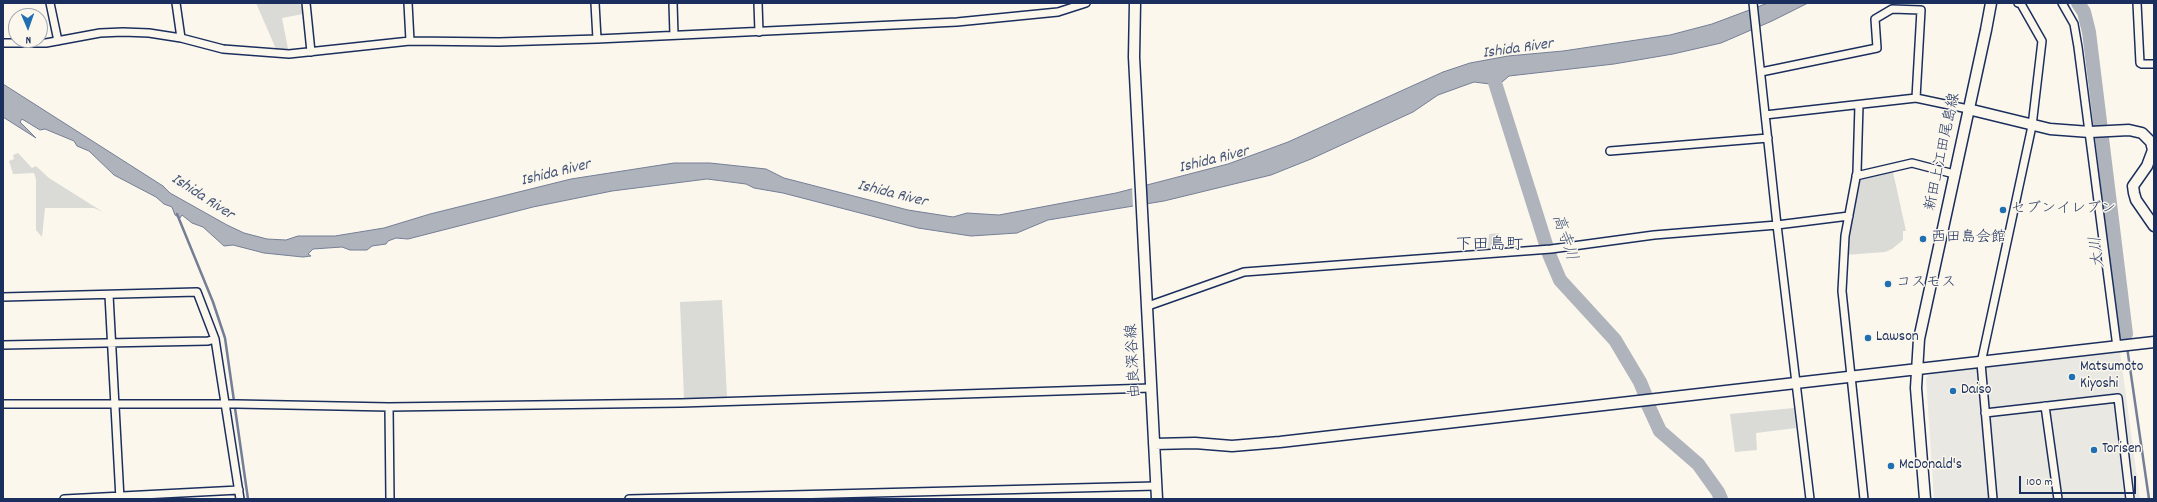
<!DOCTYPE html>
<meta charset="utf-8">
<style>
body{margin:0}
#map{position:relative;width:2157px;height:502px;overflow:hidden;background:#fbf7ec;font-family:Dekko,sans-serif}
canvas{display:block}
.frame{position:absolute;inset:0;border:4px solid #1b2f5e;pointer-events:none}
.north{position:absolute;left:8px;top:8px;width:40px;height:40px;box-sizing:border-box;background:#fbf7ec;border:1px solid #a1a7b3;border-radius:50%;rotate:178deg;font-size:11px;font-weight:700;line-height:16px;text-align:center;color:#1b2f5e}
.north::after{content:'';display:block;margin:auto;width:14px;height:18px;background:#1f6fb2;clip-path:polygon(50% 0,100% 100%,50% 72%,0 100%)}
.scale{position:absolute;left:2019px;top:476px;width:117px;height:18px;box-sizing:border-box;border:2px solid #1b2f5e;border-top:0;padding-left:5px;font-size:12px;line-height:14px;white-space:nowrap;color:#1b2f5e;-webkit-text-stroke:3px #fbf7ec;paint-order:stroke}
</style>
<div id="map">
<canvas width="2157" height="502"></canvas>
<div class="frame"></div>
<div class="north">N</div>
<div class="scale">100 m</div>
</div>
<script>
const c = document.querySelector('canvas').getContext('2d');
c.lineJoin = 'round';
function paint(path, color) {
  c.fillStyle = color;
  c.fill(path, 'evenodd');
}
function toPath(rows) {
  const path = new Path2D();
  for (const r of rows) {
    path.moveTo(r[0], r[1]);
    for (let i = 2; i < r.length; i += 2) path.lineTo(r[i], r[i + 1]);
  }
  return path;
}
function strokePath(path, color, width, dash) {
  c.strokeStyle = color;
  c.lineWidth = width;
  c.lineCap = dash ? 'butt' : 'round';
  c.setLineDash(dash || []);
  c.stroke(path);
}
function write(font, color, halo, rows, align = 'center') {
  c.font = font + ' Dekko,"Klee One",sans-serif';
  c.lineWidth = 3;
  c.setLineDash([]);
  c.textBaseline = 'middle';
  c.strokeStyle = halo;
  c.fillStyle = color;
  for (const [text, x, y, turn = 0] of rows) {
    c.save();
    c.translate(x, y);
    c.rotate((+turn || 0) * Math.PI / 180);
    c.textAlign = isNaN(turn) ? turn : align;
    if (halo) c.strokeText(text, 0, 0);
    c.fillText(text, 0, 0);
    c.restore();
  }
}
const built = toPath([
 [2120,352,2140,499,1934,499,1926,378,1930,374]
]);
const green = toPath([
 [256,3,300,3,303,14,282,18,288,49,276,49],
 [18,153,32,168,36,166,49,178,103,212,94,208,45,208,42,237,36,230,36,179,34,173,13,174,10,164,9,161,14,159,13,155],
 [1893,172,1906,231,1903,231,1903,240,1892,249,1885,252,1845,255,1850,217,1859,180],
 [1499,233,1498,249,1488,250,1489,234],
 [722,300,727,397,684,399,680,302],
 [1794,408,1796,428,1756,433,1757,450,1735,452,1730,414]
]);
const water = toPath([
 [1768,3,1808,3,1772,21,1721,43,1673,54,1614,64,1509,76,1502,82,1490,84,1474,82,1438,95,1413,112,1311,159,1271,175,1164,201,1048,220,1017,233,971,236,918,228,783,193,754,188,746,184,707,179,612,191,533,207,408,239,396,238,388,241,386,244,372,246,367,250,350,250,342,247,313,249,308,254,311,256,303,257,264,253,233,245,224,246,203,227,192,223,182,215,180,218,175,215,172,207,164,204,156,197,114,175,89,151,77,146,74,141,45,129,40,130,22,119,20,122,36,138,3,117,3,84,163,186,170,193,227,225,244,233,267,239,286,240,298,236,335,236,384,228,430,214,571,179,674,163,710,163,766,169,784,178,908,210,953,217,967,213,999,215,1116,193,1228,164,1288,142,1443,72,1470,63,1508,56,1563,51,1670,35,1712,24,1768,3]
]);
const pier = toPath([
 [1135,186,1136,208,1133,208,1132,187]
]);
const stream = toPath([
 [177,214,213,302,225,338,248,499],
 [2126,334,2127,342],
 [2127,347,2149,499]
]);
const river = toPath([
 [2078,3,2084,12,2089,32,2126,334],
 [1491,70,1549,254,1560,280,1615,340,1640,382,1645,394],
 [1648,405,1660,431,1698,464,1718,492,1721,499]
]);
const street = toPath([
 [50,3,58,41],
 [176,3,181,38],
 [306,3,311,52],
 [408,3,410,41],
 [595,3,597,39],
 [673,3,674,35],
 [758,3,759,32],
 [1753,3,1777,225,1810,499],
 [2062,3,2074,24,2078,47,2117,347],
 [2137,3,2140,63,2142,64,2154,64],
 [3,43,46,43,100,33,123,32,149,33,181,38,223,49,289,54,410,41,499,42,597,39,957,22,1058,12,1086,3],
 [1761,72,1877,48,1875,19,1892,9,1921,10,1916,98],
 [1859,105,1857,172,1845,236,1842,291,1864,499],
 [1765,115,1916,98,1968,109],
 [1610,151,1768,138],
 [1856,176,1912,163,1954,174],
 [109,295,120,499],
 [3,297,197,292,215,339,240,499],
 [1148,306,1244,272,1551,249,1654,235,1777,225,1849,216],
 [3,345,208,341,215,339],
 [3,404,237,404,389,407,681,403,1151,388],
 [2045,406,2058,499],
 [389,407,390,499],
 [1985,413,2118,398,2130,499],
 [64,499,239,490],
 [629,499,1156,486],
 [1993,499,1981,363,2032,126,2042,41,2021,4,2018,3]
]);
const secondary = toPath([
 [1135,3,1134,57,1157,499],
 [1968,109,2050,129,2090,132,2129,130,2142,133,2151,142,2153,150,2147,166,2133,186,2134,193,2136,200,2154,226],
 [1154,444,1195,443,1232,446,1280,442,2154,342],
 [1925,499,1916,388,1919,339,1986,30,1991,3]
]);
const markers = [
 [2003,210,4,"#1f6fb2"],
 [1923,239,4,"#1f6fb2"],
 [1888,284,4,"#1f6fb2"],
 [1868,338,4,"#1f6fb2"],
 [2072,377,4,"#1f6fb2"],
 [1953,391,4,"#1f6fb2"],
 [2094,450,4,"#1f6fb2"],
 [1891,466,4,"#1f6fb2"]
];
const streetNames = [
 ["新田上江田尾島線",1944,152,-78],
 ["由良深谷線",1135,361,-93]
];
const poiNames = [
 ["セブンイレブン",2011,210],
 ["西田島会館",1931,239],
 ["コスモス",1896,284],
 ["Lawson",1876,338],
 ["Matsumoto",2080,368],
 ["Kiyoshi",2080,385],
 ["Daiso",1961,391],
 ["Torisen",2102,450],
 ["McDonald's",1899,466]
];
const waterNames = [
 ["Ishida River",1518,50,-8],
 ["Ishida River",1214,161,-14],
 ["Ishida River",556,174,-14],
 ["Ishida River",892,195,14],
 ["Ishida River",202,198,33],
 ["高寺川",1563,238,71],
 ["大川",2099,252,-97]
];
const quarterNames = [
 ["下田島町",1489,247]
];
paint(built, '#eae8e2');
paint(green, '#dadad7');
paint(water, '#afb3bb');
strokePath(water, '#747e96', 1);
paint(pier, '#fbf7ec');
strokePath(stream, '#747e96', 2.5);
strokePath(river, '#afb3bb', 14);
strokePath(street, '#1b2f5e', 10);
strokePath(secondary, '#1b2f5e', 13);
strokePath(street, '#fbf7ec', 7);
strokePath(secondary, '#fbf7ec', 10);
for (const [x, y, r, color] of markers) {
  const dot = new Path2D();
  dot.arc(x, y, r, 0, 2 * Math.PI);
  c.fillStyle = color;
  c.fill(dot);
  strokePath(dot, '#fbf7ec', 1.5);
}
write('15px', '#1b2f5e', '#fbf7ec', streetNames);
write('15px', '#1b2f5e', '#fbf7ec', poiNames, 'left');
write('italic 16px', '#47577a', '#fbf7ec', waterNames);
write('17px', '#1b2f5e', '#fbf7ec', quarterNames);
</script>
